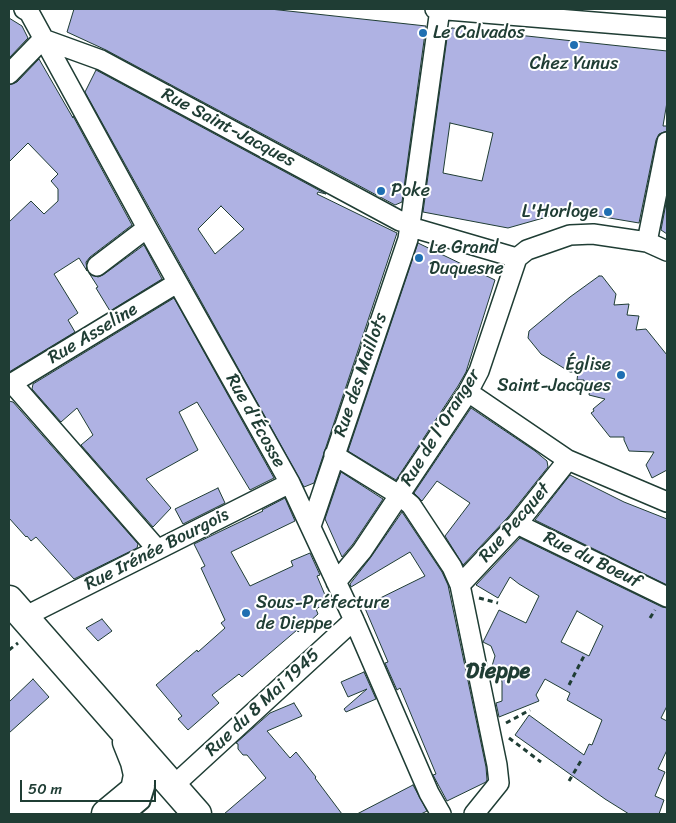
<!DOCTYPE html>
<meta charset="utf-8">
<style>
body{margin:0}
#map{position:relative;width:676px;height:823px;overflow:hidden;background:#fff;font-family:Sriracha,sans-serif}
canvas{display:block}
.frame{position:absolute;inset:0;border:10px solid #1f3d34;pointer-events:none}
.scale{position:absolute;left:20px;top:780px;width:136px;height:22px;box-sizing:border-box;border:2px solid #1f3d34;border-top:0;padding-left:6px;font-size:15px;line-height:18px;white-space:nowrap;color:#1f3d34;-webkit-text-stroke:4px #fff;paint-order:stroke}
</style>
<div id="map">
<canvas width="676" height="823"></canvas>
<div class="frame"></div>
<div class="scale">50 m</div>
</div>
<script>
const c = document.querySelector('canvas').getContext('2d');
c.lineJoin = 'round';
function paint(path, color) {
  c.fillStyle = color;
  c.fill(path, 'evenodd');
}
function toPath(rows) {
  const path = new Path2D();
  for (const r of rows) {
    path.moveTo(r[0], r[1]);
    for (let i = 2; i < r.length; i += 2) path.lineTo(r[i], r[i + 1]);
  }
  return path;
}
function strokePath(path, color, width, dash) {
  c.strokeStyle = color;
  c.lineWidth = width;
  c.lineCap = dash ? 'butt' : 'round';
  c.setLineDash(dash || []);
  c.stroke(path);
}
function write(font, color, halo, rows, align = 'center') {
  c.font = font + ' Sriracha,sans-serif';
  c.lineWidth = 4;
  c.setLineDash([]);
  c.textBaseline = 'middle';
  c.strokeStyle = halo;
  c.fillStyle = color;
  for (const [text, x, y, turn = 0] of rows) {
    c.save();
    c.translate(x, y);
    c.rotate((+turn || 0) * Math.PI / 180);
    c.textAlign = isNaN(turn) ? turn : align;
    if (halo) c.strokeText(text, 0, 0);
    c.fillText(text, 0, 0);
    c.restore();
  }
}
const building = toPath([
 [74,9,270,9,426,26,402,202,395,205,106,50,67,32,74,9],
 [9,18,22,26,28,38,9,58,9,18],
 [452,28,667,51,667,102,663,126,667,126,667,131,659,134,656,140,639,223,568,211,508,228,423,212,448,31,452,28],
 [450,123,493,133,482,181,443,173,450,123],
 [39,59,73,118,73,116,132,225,90,257,86,262,87,271,79,258,54,274,78,313,68,320,75,332,9,372,9,222,31,201,44,214,58,201,58,189,51,181,58,174,28,143,9,162,9,85,17,82,39,59],
 [96,70,326,194,318,192,317,194,397,233,314,483,304,487,85,92,96,70],
 [221,206,244,229,215,254,198,229,221,206],
 [667,198,667,234,661,230,667,198],
 [418,243,495,280,466,372,458,386,396,480,348,451,418,243],
 [144,245,162,279,110,311,96,288,98,287,89,273,98,277,103,275,144,245],
 [599,276,602,276,616,294,614,305,629,304,627,315,639,316,636,330,646,329,667,355,667,470,652,478,646,465,654,452,629,451,624,440,624,437,610,437,591,413,594,411,593,409,605,399,589,395,590,388,583,388,584,380,577,380,578,372,570,372,541,354,528,338,529,331,570,297,599,276],
 [174,298,274,478,250,490,197,402,179,412,198,450,146,479,171,508,153,527,81,445,93,435,77,408,61,422,32,389,33,384,174,298],
 [9,401,13,402,138,544,137,548,74,579,36,537,31,541,27,536,26,537,9,518,9,401],
 [471,408,535,451,547,461,548,467,508,517,463,565,445,536,470,503,437,481,422,501,414,493,471,408],
 [341,472,383,499,353,544,342,557,325,519,341,472],
 [570,475,624,502,667,519,667,585,535,520,570,475],
 [218,488,225,503,183,524,175,509,218,488],
 [285,498,295,521,231,552,250,586,293,566,291,561,310,553,320,575,317,576,328,602,316,609,318,614,298,632,297,630,242,677,239,674,212,695,219,703,188,730,178,719,182,716,156,685,197,650,198,652,225,628,221,623,225,620,201,568,205,566,194,544,263,511,262,510,285,498],
 [402,512,442,572,448,585,486,767,487,780,486,782,447,801,433,775,436,774,400,688,397,690,385,663,388,662,364,606,425,576,410,552,351,587,350,584,371,557,402,512],
 [520,538,662,607,667,608,667,706,661,718,667,721,667,750,658,769,665,772,655,796,664,800,659,814,629,814,605,799,515,735,529,715,584,755,589,744,592,745,602,720,567,700,570,693,545,679,536,695,539,701,499,717,496,703,502,701,502,682,499,669,492,666,495,656,491,646,483,642,499,610,526,623,539,596,519,584,510,577,498,598,476,585,520,538],
 [577,611,603,626,589,656,561,642,577,611],
 [102,619,112,631,98,641,86,628,102,619],
 [364,672,376,699,346,712,344,709,367,689,348,697,341,682,364,672],
 [33,679,49,697,9,733,9,702,33,679],
 [294,703,302,716,267,731,290,758,296,752,316,777,315,778,342,814,224,814,266,778,247,755,243,755,238,749,238,744,236,743,270,713,294,703],
 [413,785,427,811,421,814,357,814,413,785]
]);
const path = toPath([
 [479,598,498,603],
 [650,618,655,610],
 [9,650,18,643],
 [569,685,585,654],
 [506,723,530,710],
 [509,738,541,762],
 [569,781,582,759]
]);
const lane = toPath([
 [131,814,144,803,149,787]
]);
const street = toPath([
 [24,9,29,12,147,228,290,483,354,620,429,793,441,814],
 [435,9,667,28],
 [43,39,101,60,400,221,409,223],
 [9,74,43,39],
 [409,223,414,228,517,258],
 [647,242,667,142],
 [517,258,527,250,570,235,593,234,647,242,667,251],
 [97,266,147,228],
 [12,383,157,549],
 [9,385,177,283],
 [468,392,568,460,667,502],
 [334,455,399,495,411,505,452,567,460,585,497,765,499,783,474,814],
 [517,524,667,597],
 [311,526,408,239,440,9],
 [336,582,362,551,468,392,479,371,517,258],
 [460,585,517,524,568,460],
 [24,617,290,483],
 [172,787,354,620]
]);
const secondary = toPath([
 [9,600,197,814],
 [106,814,135,790,138,775,135,762,127,742]
]);
const markers = [
 [423,33,5,"#1f6fb2"],
 [574,45,5,"#1f6fb2"],
 [381,191,5,"#1f6fb2"],
 [608,212,5,"#1f6fb2"],
 [419,258,5,"#1f6fb2"],
 [621,375,5,"#1f6fb2"],
 [246,613,5,"#1f6fb2"]
];
const poiNames = [
 ["Le Calvados",433,33],
 ["Chez Yunus",574,64,"center"],
 ["Poke",391,191],
 ["L'Horloge",598,212,"right"],
 ["Le Grand",429,248],
 ["Duquesne",429,269],
 ["Église",611,365,"right"],
 ["Saint-Jacques",611,386,"right"],
 ["Sous-Préfecture",256,603],
 ["de Dieppe",256,624]
];
const streetNames = [
 ["Rue Saint-Jacques",228,128,28],
 ["Rue Asseline",93,334,-31],
 ["Rue des Maillots",361,375,-71],
 ["Rue d'Écosse",255,421,61],
 ["Rue de l'Oranger",441,428,-58],
 ["Rue Pecquet",515,523,-49],
 ["Rue Irénée Bourgois",157,550,-27],
 ["Rue du Boeuf",592,560,26],
 ["Rue du 8 Mai 1945",263,703,-43]
];
const districtNames = [
 ["Dieppe",498,672]
];
paint(building, '#afb2e3');
strokePath(building, '#1f3d34', 1);
strokePath(lane, '#1f3d34', 14);
strokePath(street, '#1f3d34', 22);
strokePath(secondary, '#1f3d34', 31);
strokePath(path, '#1f3d34', 3, [5, 4]);
strokePath(lane, '#fff', 10);
strokePath(street, '#fff', 19);
strokePath(secondary, '#fff', 28);
for (const [x, y, r, color] of markers) {
  const dot = new Path2D();
  dot.arc(x, y, r, 0, 2 * Math.PI);
  c.fillStyle = color;
  c.fill(dot);
  strokePath(dot, '#fff', 2);
}
write('18px', '#1f3d34', '#fff', poiNames, 'left');
write('18px', '#1f3d34', '#fff', streetNames);
write('bold 22px', '#1f3d34', '#fff', districtNames);
</script>
